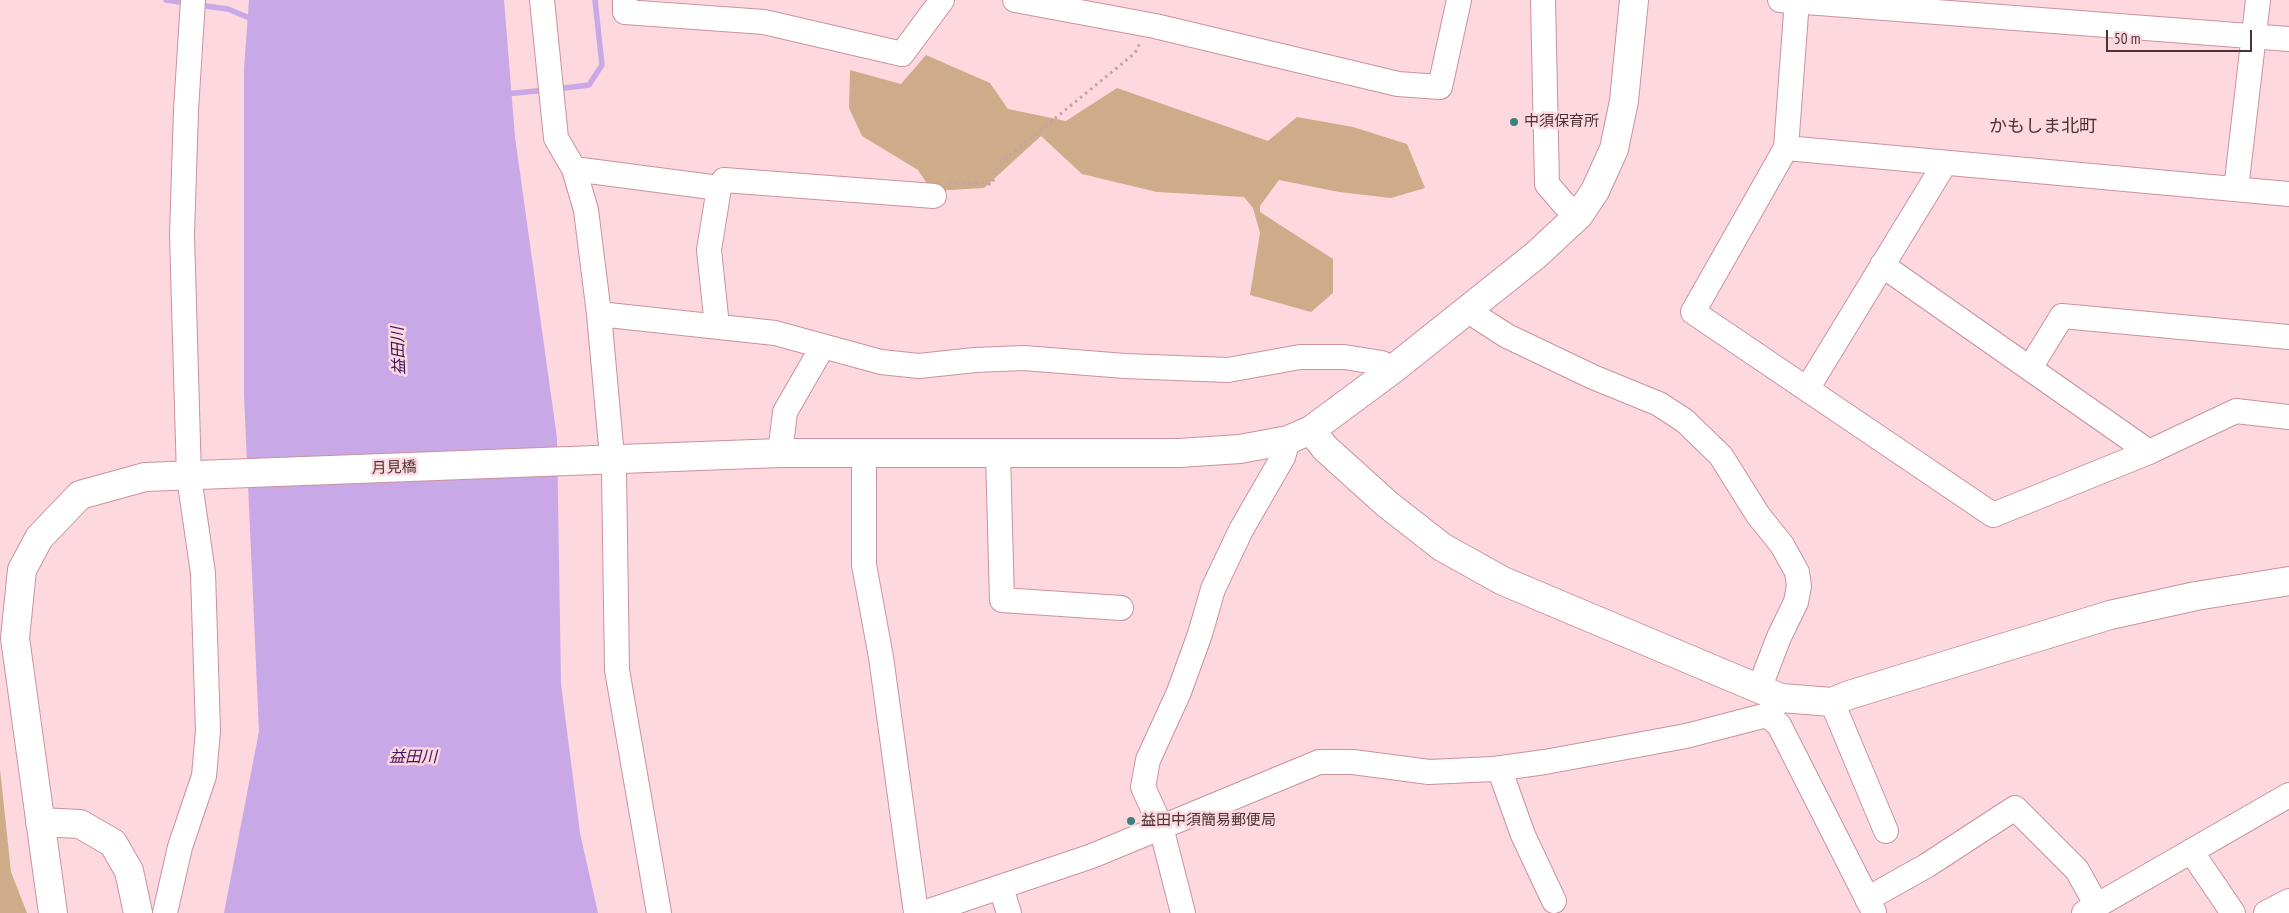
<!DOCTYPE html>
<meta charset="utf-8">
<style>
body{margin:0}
#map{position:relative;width:2289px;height:913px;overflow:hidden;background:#fdd8de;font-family:"PT Sans Narrow",sans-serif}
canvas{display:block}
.scale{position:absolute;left:2106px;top:30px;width:146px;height:22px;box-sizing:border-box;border:2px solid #4a3236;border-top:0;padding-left:6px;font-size:15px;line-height:18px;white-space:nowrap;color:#4a3236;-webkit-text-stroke:4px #fdd8de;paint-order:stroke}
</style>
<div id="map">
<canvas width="2289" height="913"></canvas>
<div class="scale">50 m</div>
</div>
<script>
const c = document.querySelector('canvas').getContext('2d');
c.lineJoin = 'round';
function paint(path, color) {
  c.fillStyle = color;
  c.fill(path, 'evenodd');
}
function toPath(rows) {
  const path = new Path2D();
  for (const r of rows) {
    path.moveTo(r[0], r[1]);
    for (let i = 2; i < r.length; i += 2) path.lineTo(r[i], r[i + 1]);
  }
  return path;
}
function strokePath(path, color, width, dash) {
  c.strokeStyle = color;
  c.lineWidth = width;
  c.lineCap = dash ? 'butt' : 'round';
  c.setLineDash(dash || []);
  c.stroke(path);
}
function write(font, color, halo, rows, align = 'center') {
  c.font = font + ' "PT Sans Narrow","Noto Sans JP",sans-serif';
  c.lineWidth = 5;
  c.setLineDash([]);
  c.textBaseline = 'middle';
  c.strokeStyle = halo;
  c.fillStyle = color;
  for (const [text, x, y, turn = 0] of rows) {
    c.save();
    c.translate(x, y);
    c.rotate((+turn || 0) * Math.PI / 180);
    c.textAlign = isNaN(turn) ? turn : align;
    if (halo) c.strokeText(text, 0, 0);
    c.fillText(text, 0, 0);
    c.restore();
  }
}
const green = toPath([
 [926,55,990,83,1008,109,1066,121,1117,88,1268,141,1297,117,1353,127,1407,144,1425,188,1391,198,1339,192,1279,180,1260,206,1260,212,1333,259,1333,293,1311,312,1250,295,1260,233,1253,208,1244,197,1157,192,1082,174,1041,136,984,188,932,191,918,170,862,136,849,108,850,70,901,84],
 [0,769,11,872,27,913,0,913]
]);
const water = toPath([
 [249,0,504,0,515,137,557,438,561,684,580,833,598,913,224,913,259,731,244,395,244,69]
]);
const stream = toPath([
 [166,0,187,3],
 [198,5,228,9,254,20],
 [556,89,589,85,602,65,595,0],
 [506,94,546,90]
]);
const path = toPath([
 [949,183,992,184,998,165,1135,53,1140,43]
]);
const minor = toPath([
 [542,0,556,138,574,169,586,210,599,314,611,446],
 [625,0,625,12,764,22,902,54,942,0],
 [1015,0,1155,26,1398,84,1440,87,1459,0],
 [1543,0,1547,184,1564,204,1579,215],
 [1780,0,2289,39],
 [1797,0,1786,148,1693,312,1993,515,2149,452,2236,411,2289,417],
 [1786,148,2289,194],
 [574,169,719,188,709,250,717,326],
 [719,188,724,180,934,196],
 [2236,189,2258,0],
 [1882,265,2149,452],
 [1470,308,1479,318,1507,336,1593,377,1659,404,1685,421,1721,456,1758,515,1782,545,1797,572,1799,586,1796,602,1779,637,1759,689],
 [599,314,775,333,881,362,919,366,975,360,1024,358,1125,366,1228,370,1300,357,1344,357,1382,363,1392,370],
 [2030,368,2062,316,2289,337],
 [1807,389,1945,163],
 [780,453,785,412,823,346],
 [864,453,864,565,881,657,916,913],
 [998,454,1002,600,1121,608],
 [614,471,617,670,659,913],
 [1832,702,1886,831],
 [1767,715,1779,725,1874,912],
 [1499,768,1523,835,1554,901],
 [2191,851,2233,913],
 [1001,888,1009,913],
 [1867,899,1926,866,2015,808,2077,870,2097,906],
 [165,913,180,847,204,776,208,731,203,573,189,477,182,235,186,110,193,0],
 [923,913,1092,856,1319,762,1353,762,1429,772,1494,769,1545,762,1686,736,1767,715,1781,698],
 [1183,913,1161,827,1143,787,1148,760,1179,692,1200,634,1213,589,1241,530,1283,457,1288,440],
 [2084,913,2289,795],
 [2266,913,2289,901]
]);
const tertiary = toPath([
 [1311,430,1325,448,1387,504,1442,547,1503,581,1781,698,1832,702,1849,695,2110,615,2196,596,2289,581],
 [40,822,80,824,113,843,129,871,138,913],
 [53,913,15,638,22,570,39,538,80,495,145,477,780,453,1179,453,1240,449,1288,440,1311,430,1392,370,1536,255,1579,215,1595,191,1614,149,1624,101,1634,0]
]);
const markers = [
 [1514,122,5,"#3b827c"],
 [1131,821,5,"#3b827c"]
];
const poiNames = [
 ["中須保育所",1524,122],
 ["益田中須簡易郵便局",1141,821]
];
const streetNames = [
 ["月見橋",394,468,-2]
];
const waterNames = [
 ["益田川",399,351,-92],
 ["益田川",413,757]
];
const quarterNames = [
 ["かもしま北町",2043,127]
];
paint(green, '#ceac89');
paint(water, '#c8a8e7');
strokePath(stream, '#c8a8e7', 5.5);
strokePath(minor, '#cb929c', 26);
strokePath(tertiary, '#cb929c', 30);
strokePath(path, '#c4a3a8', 3, [2.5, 4]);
strokePath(minor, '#fff', 24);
strokePath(tertiary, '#fff', 28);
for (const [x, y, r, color] of markers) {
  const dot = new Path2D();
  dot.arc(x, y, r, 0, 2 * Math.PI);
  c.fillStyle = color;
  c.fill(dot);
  strokePath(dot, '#fdd8de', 2);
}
write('15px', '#4a3236', '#fdd8de', poiNames, 'left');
write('15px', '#4a3236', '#fdd8de', streetNames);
write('italic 16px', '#3d125a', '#fdd8de', waterNames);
write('18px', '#4a3236', '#fdd8de', quarterNames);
</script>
